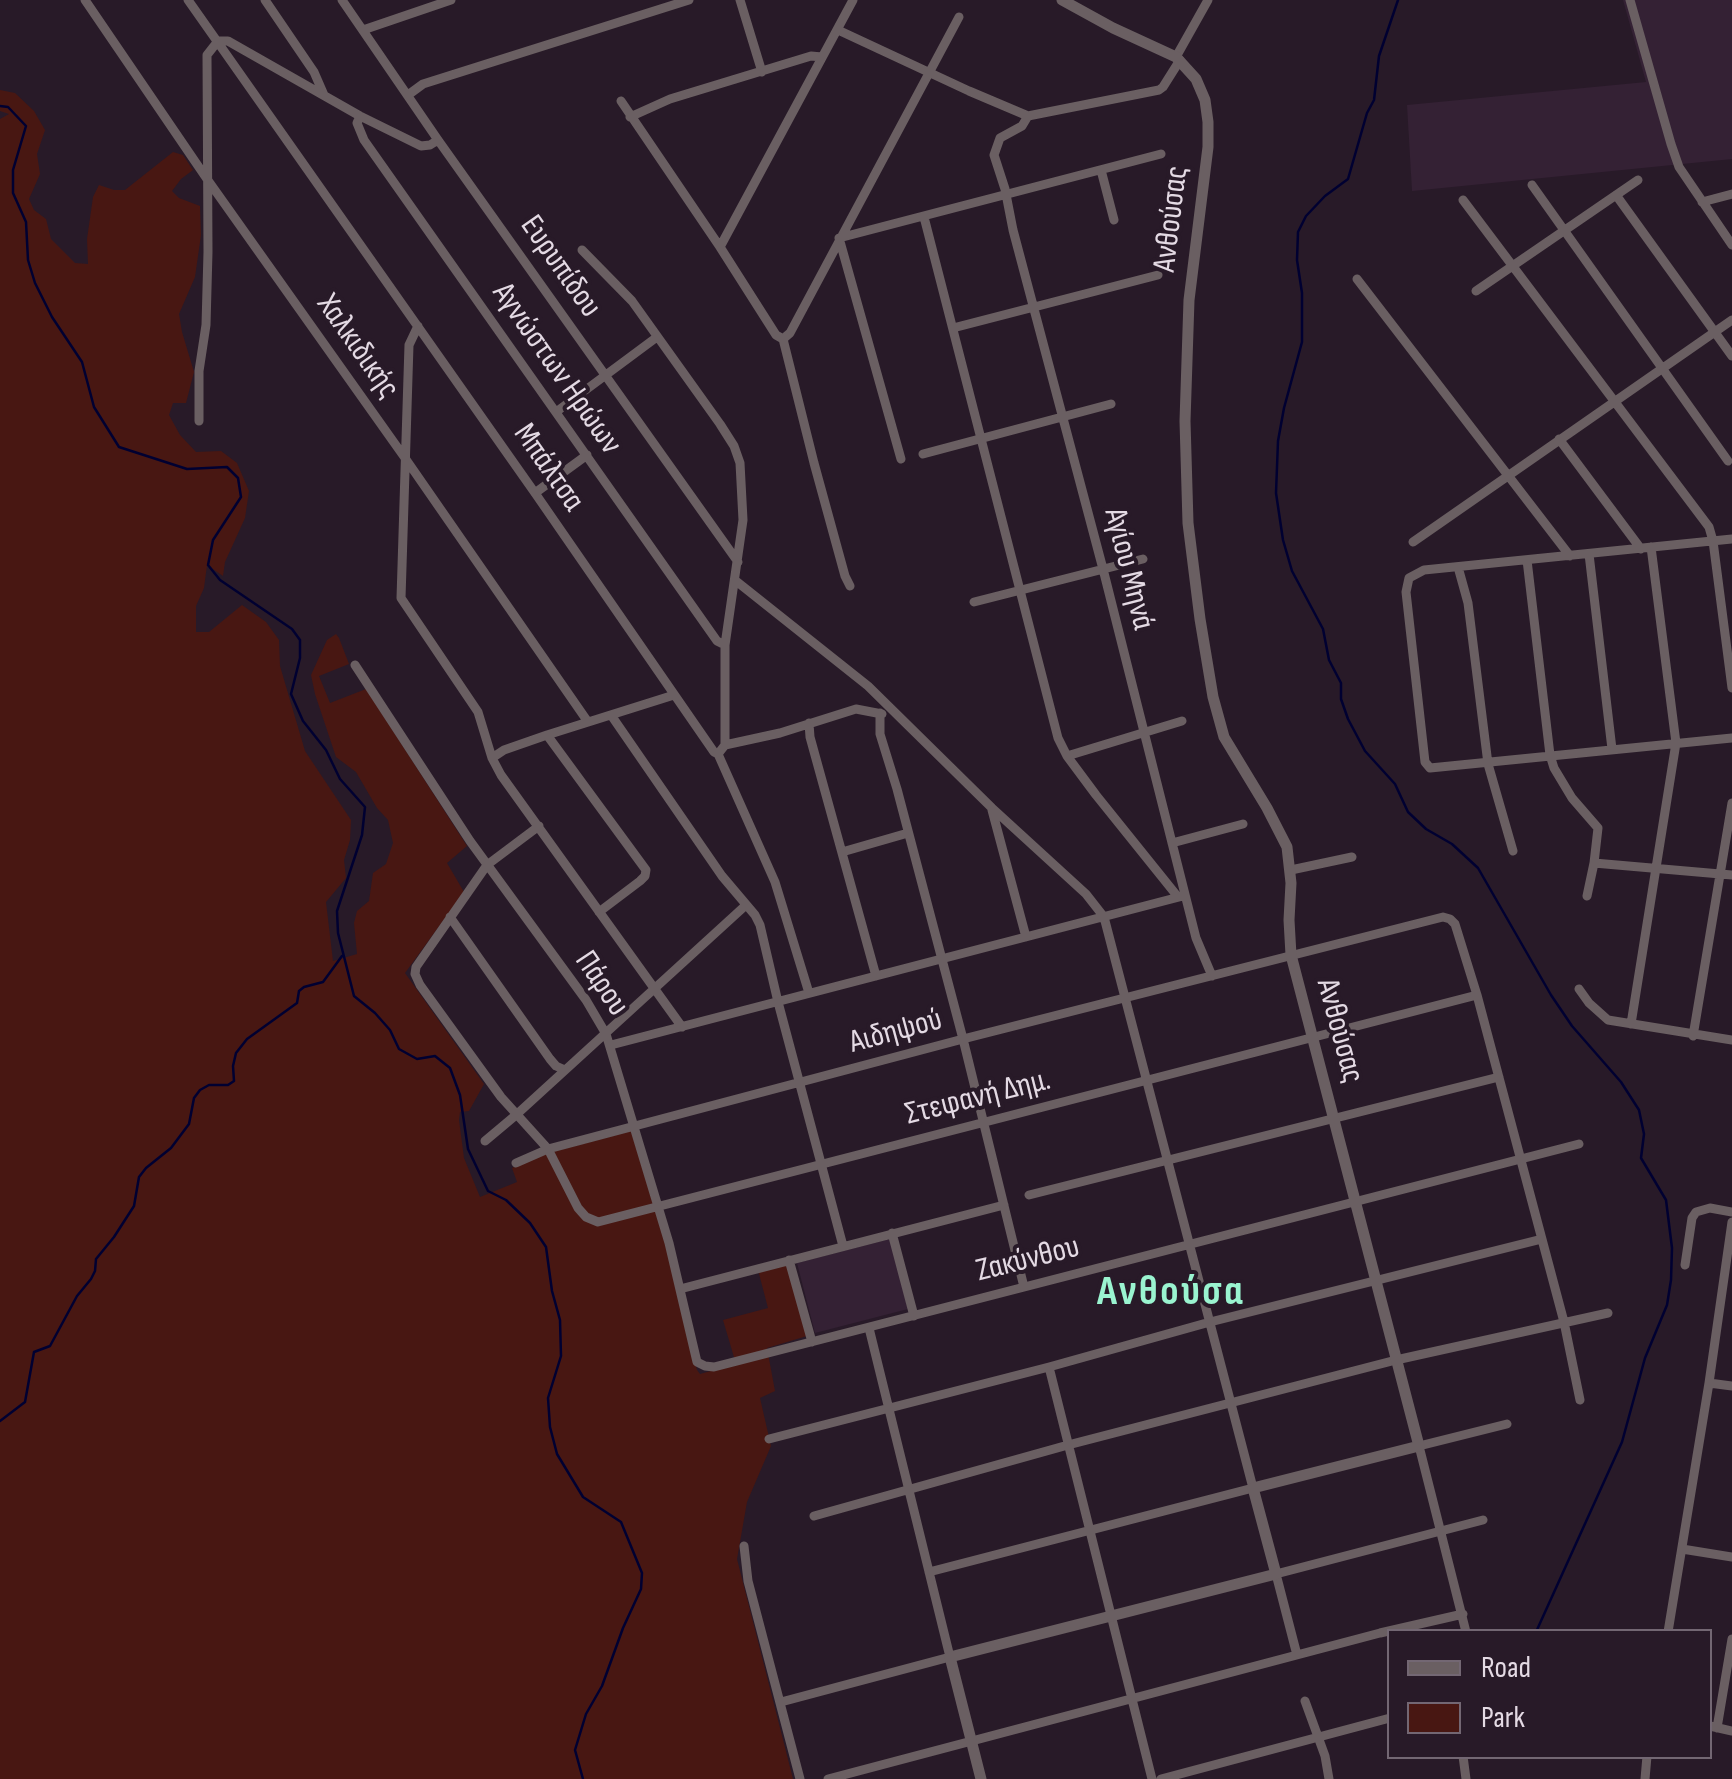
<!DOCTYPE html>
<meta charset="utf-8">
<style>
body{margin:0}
#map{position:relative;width:1732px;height:1779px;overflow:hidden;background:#281a28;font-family:"Sofia Sans Condensed",sans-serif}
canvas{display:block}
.legend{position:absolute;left:1387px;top:1629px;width:325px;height:130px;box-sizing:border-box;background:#281a28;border:2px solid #736773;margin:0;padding:12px 18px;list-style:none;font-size:30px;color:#e4dae4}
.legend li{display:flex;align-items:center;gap:20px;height:50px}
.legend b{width:50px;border:2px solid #736773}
</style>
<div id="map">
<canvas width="1732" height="1779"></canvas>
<ul class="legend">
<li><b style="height:12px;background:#6a5f62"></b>Road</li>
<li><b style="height:28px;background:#481712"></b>Park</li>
</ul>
</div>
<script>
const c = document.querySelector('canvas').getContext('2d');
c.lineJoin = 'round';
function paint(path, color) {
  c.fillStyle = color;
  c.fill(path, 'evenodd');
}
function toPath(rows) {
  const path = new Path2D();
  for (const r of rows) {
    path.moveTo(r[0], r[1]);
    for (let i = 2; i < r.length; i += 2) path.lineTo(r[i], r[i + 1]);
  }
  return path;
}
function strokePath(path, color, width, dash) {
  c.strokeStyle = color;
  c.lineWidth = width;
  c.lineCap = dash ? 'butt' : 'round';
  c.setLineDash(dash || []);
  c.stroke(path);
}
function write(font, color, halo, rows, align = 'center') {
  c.font = font + ' "Sofia Sans Condensed",sans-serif';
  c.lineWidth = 8;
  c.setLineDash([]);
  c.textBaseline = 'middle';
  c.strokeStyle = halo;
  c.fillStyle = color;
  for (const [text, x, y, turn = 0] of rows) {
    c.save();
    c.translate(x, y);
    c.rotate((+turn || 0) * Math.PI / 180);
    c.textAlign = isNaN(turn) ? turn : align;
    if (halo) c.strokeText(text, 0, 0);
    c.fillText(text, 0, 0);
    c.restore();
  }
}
const built = toPath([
 [1623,0,1732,0,1732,159,1412,191,1407,105,1646,82],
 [890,1239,908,1309,815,1333,797,1263]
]);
const green = toPath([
 [0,90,15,93,34,111,45,130,37,154,40,174,29,199,34,210,46,219,51,239,75,263,88,264,87,239,93,197,99,185,114,190,125,190,173,152,183,155,193,170,181,179,172,191,179,198,200,206,201,235,195,277,179,314,182,332,194,372,186,403,173,403,169,415,180,435,196,452,221,451,237,463,249,491,245,518,225,562,223,576,207,565,204,588,196,606,196,632,209,632,242,605,266,622,279,640,280,666,305,751,351,820,350,840,344,860,346,878,326,902,333,961,357,954,354,923,357,911,369,901,373,873,386,864,393,843,388,820,377,808,356,772,336,757,315,694,311,675,327,640,336,634,339,638,349,664,319,676,330,703,366,689,467,846,447,863,464,892,405,973,484,1084,469,1111,460,1112,459,1120,464,1158,480,1197,517,1182,512,1168,544,1154,631,1131,667,1248,697,1370,700,1374,736,1364,723,1320,768,1308,758,1270,786,1262,807,1336,767,1348,775,1391,760,1398,771,1446,747,1502,737,1559,793,1779,0,1779,0,119,9,114,0,111]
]);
const stream = toPath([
 [1398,0,1379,56,1374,100,1367,113,1348,179,1325,196,1306,216,1298,232,1297,260,1302,293,1302,342,1284,408,1278,441,1276,493,1283,540,1292,571,1323,629,1329,660,1341,683,1341,699,1348,719,1365,751,1395,784,1408,812,1426,829,1452,844,1478,868,1551,995,1572,1026,1621,1082,1639,1110,1644,1134,1641,1158,1666,1200,1672,1248,1671,1280,1667,1305,1645,1358,1622,1442,1536,1632],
 [0,106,8,107,26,126,13,170,13,193,26,222,28,260,35,283,52,317,82,362,94,407,119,447,187,469,227,467,238,478,241,497,213,540,208,565,220,580,292,629,300,640,300,658,291,694,303,721,326,750,340,779,365,807,362,835,337,911,338,933,354,996,375,1013,390,1030,399,1049,417,1059,435,1056,450,1068,460,1095,468,1149,488,1191,506,1200,530,1223,546,1247,552,1291,560,1320,561,1356,548,1398,550,1427,557,1454,583,1497,621,1522,642,1573,641,1589,623,1628,602,1686,586,1714,575,1750,583,1779],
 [0,1421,25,1402,34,1352,50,1346,77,1296,91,1279,95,1271,96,1259,114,1237,134,1206,139,1177,146,1168,171,1148,189,1124,194,1098,200,1090,209,1085,228,1085,234,1081,233,1066,236,1053,247,1039,297,1003,299,991,304,987,323,982,342,956]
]);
const minor = toPath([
 [85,0,207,179,405,458,588,722],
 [188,0,535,493,714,752,718,754,775,882,809,993],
 [265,0,314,72,324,95],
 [342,0,438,140,738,562],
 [740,0,762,72],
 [1630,0,1671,144,1679,167,1732,245],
 [363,30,451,0],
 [838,30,969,91,1028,116],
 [1176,57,1208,0],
 [1180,60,1163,87,1159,90,1028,116,1022,126,1000,138,994,155,1005,189,1013,230,1103,569,1196,938,1212,976],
 [408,95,423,84,689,0],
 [621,101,720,247,776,335,783,339,814,463,845,576,850,586],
 [360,116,357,123,364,140,717,641,725,645],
 [630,117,670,99,811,56,822,57],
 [1101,170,1114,220],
 [1532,185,1728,461],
 [1616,195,1732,356],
 [1463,200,1709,527,1713,541,1732,688],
 [1702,202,1732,194],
 [924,217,1058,738,1067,756,1096,795,1178,897],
 [720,247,853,0],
 [582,250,632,301,720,424,734,446,740,463,743,520,725,645,725,745,718,754],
 [1357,279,1570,556],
 [1476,291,1638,180],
 [418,326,409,345,401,598,478,712,492,758,501,775,682,1027],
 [953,328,1158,275],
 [783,339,790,333,959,17],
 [556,412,657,337],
 [199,421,199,371,206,325,208,252,207,55,218,41,228,41,360,116,421,146,430,145,438,140],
 [1559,439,1641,549],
 [923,454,1111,404],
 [901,459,839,238,1161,154],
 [535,493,587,455],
 [1732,539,1424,570,1409,578,1406,592,1425,762,1430,768,1732,738],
 [1413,542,1732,320],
 [1589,554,1612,749],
 [1527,560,1550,755,1554,768,1572,798,1598,828,1594,863,1587,896],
 [1458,567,1468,603,1488,764,1513,851],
 [736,581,868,686,992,808,1086,894,1104,917,1253,1488,929,1572],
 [974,602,1143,559],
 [355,665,470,841,586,1000,606,1034,669,1243,697,1362,705,1366,714,1367,1579,1144],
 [880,713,880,734,897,789,963,1039,1024,1287],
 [611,715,722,876,755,915,760,925,778,1002,843,1246],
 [809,723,810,737,876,976],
 [547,735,646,870,645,876,640,881,599,912],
 [725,745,780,733,856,709,882,714],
 [1067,756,1182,721],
 [492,758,504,750,547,735,674,695],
 [992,810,1026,937],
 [539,826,487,865,416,967,415,974,420,985,501,1097,548,1149,578,1208,586,1217,598,1222,1477,995],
 [1172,843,1243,824],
 [842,852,908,833],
 [1594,863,1732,875],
 [1291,870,1352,857],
 [450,917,550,1059,556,1066,565,1070],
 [1579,989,1589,1003,1608,1020,1732,1040],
 [1631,1024,1676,743,1651,547],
 [1693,1036,1732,803],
 [611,1045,1183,896],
 [485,1141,516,1115,746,905],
 [516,1163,548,1149,963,1039,1443,917,1450,919,1455,924,1477,995,1564,1322,1580,1400],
 [1029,1195,1499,1077],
 [892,1233,914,1316],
 [789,1260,812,1342],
 [1685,1265,1692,1218,1696,1212,1710,1208,1732,1212],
 [680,1289,1004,1205],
 [1049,1367,1152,1779],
 [1709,1383,1732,1386],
 [769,1439,1049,1367,1210,1322,1542,1239],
 [814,1516,1068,1445,1396,1360,1608,1313],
 [744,1546,748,1581,800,1779],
 [1682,1549,1732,1557],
 [1466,1632,1419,1446,1507,1424],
 [1668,1632,1709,1383,1732,1222],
 [1297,1655,1276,1574,1483,1520],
 [1305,1701,1325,1756,1329,1779],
 [781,1702,950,1657,869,1328],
 [1710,1726,1732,1731],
 [1717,1728,1732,1639],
 [1463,1756,1466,1779],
 [828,1779,1380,1633,1463,1614],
 [1161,1779,1390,1718],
 [1645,1779,1647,1756]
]);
const tertiary = toPath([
 [981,1779,950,1657,1276,1574,1253,1488,1419,1446,1291,955,1289,920,1291,883,1287,847,1267,808,1224,737,1213,697,1200,619,1188,523,1185,421,1189,300,1208,147,1208,122,1205,100,1196,79,1176,57,1113,28,1062,0]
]);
const streetNames = [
 ["Ανθούσας",1172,219,-83],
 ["Ευρυπίδου",560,267,55],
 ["Χαλκιδικής",357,347,55],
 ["Αγνώστων Ηρώων",556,369,55],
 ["Μπάλτσα",548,468,55],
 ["Αγίου Μηνά",1128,569,76],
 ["Πάρου",601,984,56],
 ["Ανθούσας",1339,1031,75],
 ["Αιδηψού",896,1032,-15],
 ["Στεφανή Δημ.",978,1098,-14],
 ["Ζακύνθου",1028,1260,-14]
];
const districtNames = [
 ["Ανθούσα",1171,1293]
];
paint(built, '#342134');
paint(green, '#481712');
strokePath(stream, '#000031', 2.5);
strokePath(minor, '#6a5f62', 9);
strokePath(tertiary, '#6a5f62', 11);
write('32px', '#e4dae4', '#281a28', streetNames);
c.letterSpacing = '2.5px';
write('bold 42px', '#9af4d0', '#281a28', districtNames);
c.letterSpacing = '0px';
</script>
